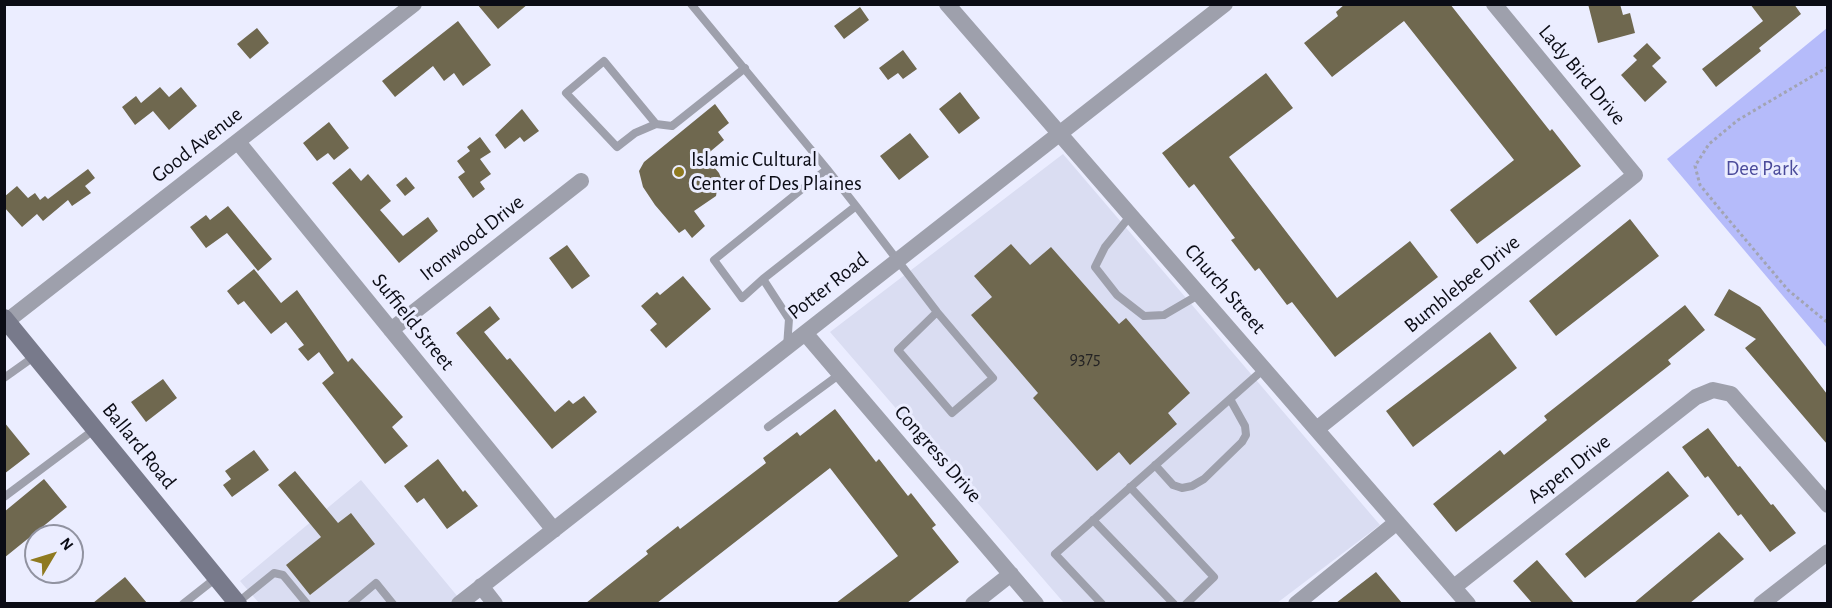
<!DOCTYPE html>
<style>
body{margin:0}
#map{position:relative;width:1832px;height:608px;overflow:hidden;background:#ebedff;font-family:"Alegreya Sans",sans-serif}
canvas{display:block}
.frame{position:absolute;inset:0;border:6px solid #0b0c15;pointer-events:none}
.north{position:absolute;left:24px;top:524px;width:60px;height:60px;box-sizing:border-box;background:#ebedff;border:2px solid #9193a1;border-radius:50%;rotate:52deg;font-size:16px;font-weight:700;line-height:24px;text-align:center;color:#0b0c15}
.north::after{content:'';display:block;margin:auto;width:21px;height:27px;background:#8f7a20;clip-path:polygon(50% 0,100% 100%,50% 72%,0 100%)}
</style>
<div id="map">
<canvas width="1832" height="608"></canvas>
<div class="frame"></div>
<div class="north">N</div>
</div>
<script>
const c = document.querySelector('canvas').getContext('2d');
c.lineJoin = 'round';
function paint(path, color) {
  c.fillStyle = color;
  c.fill(path, 'evenodd');
}
function toPath(rows) {
  const path = new Path2D();
  for (const r of rows) {
    path.moveTo(r[0], r[1]);
    for (let i = 2; i < r.length; i += 2) path.lineTo(r[i], r[i + 1]);
  }
  return path;
}
function strokePath(path, color, width, dash) {
  c.strokeStyle = color;
  c.lineWidth = width;
  c.lineCap = dash ? 'butt' : 'round';
  c.setLineDash(dash || []);
  c.stroke(path);
}
function write(font, color, halo, rows, align = 'center') {
  c.font = font + ' "Alegreya Sans",sans-serif';
  c.lineWidth = 6;
  c.setLineDash([]);
  c.textBaseline = 'middle';
  c.strokeStyle = halo;
  c.fillStyle = color;
  for (const [text, x, y, turn = 0] of rows) {
    c.save();
    c.translate(x, y);
    c.rotate((+turn || 0) * Math.PI / 180);
    c.textAlign = isNaN(turn) ? turn : align;
    if (halo) c.strokeText(text, 0, 0);
    c.fillText(text, 0, 0);
    c.restore();
  }
}
const built = toPath([
 [1063,154,1380,525,1277,603,1064,603,830,332],
 [361,480,463,603,259,603,240,581]
]);
const green = toPath([
 [1827,28,1827,348,1667,159]
]);
const building = toPath([
 [477,4,528,4,498,29],
 [1345,4,1450,4,1550,131,1552,129,1581,166,1477,244,1450,210,1514,160,1404,21,1332,77,1304,43,1338,16,1336,12],
 [1588,4,1620,4,1623,15,1630,13,1635,33,1598,43],
 [1750,4,1794,4,1801,14,1759,48,1761,51,1716,87,1702,69,1763,21],
 [860,7,869,20,844,39,834,26],
 [458,21,491,65,463,86,454,73,444,81,433,66,395,97,382,81],
 [257,28,269,43,250,59,237,44],
 [1647,43,1661,58,1652,66,1667,82,1645,102,1621,75,1637,60,1633,56],
 [903,50,917,69,903,79,898,73,888,80,879,68],
 [1266,73,1293,108,1229,157,1337,298,1410,241,1438,277,1335,357,1292,302,1287,305,1259,268,1255,271,1231,240,1235,238,1194,184,1189,188,1162,153],
 [160,87,169,97,181,87,197,106,169,130,153,111,135,125,122,107,136,96,141,103],
 [960,92,980,118,959,134,939,109],
 [715,104,729,123,718,132,724,140,705,156,719,173,725,188,717,190,716,196,694,211,705,226,692,238,685,229,679,233,655,205,643,187,639,171,644,162],
 [522,109,539,131,524,142,520,137,505,149,495,135],
 [329,122,349,148,334,160,328,153,317,161,303,143],
 [910,133,929,157,899,180,880,156],
 [480,137,491,152,480,159,491,174,480,182,485,189,473,198,458,177,465,172,457,161,470,151,467,147],
 [350,168,361,181,368,174,391,201,380,210,403,236,428,217,438,231,399,263,332,183],
 [88,169,95,178,85,186,91,193,72,206,68,200,43,221,37,214,22,227,4,207,4,197,17,186,28,198,35,193,40,200,45,196,48,199],
 [406,177,415,188,405,196,396,185],
 [228,206,272,259,258,271,227,233,206,248,190,227,206,215,210,220],
 [1630,219,1659,256,1556,336,1529,301],
 [1011,244,1030,265,1051,247,1119,324,1126,318,1190,393,1168,413,1177,424,1130,465,1119,452,1097,471,1033,398,1038,393,971,315,992,297,974,276],
 [567,245,590,276,572,289,549,258],
 [254,269,281,303,297,290,348,362,352,358,403,417,392,427,408,446,385,464,322,383,334,373,319,352,308,361,298,349,304,345,286,322,271,334,244,301,238,305,227,291],
 [683,276,711,309,666,348,650,330,657,324,641,306,657,292,660,295],
 [1729,289,1760,307,1827,394,1827,444,1745,348,1756,339,1714,315],
 [1685,305,1705,330,1668,360,1671,364,1456,532,1433,504,1500,450,1504,455,1547,420,1544,416],
 [490,306,500,319,484,332,507,360,510,358,555,412,569,400,573,404,584,396,597,412,552,449,456,333],
 [1490,332,1517,368,1413,447,1386,411],
 [163,379,177,398,146,422,131,402],
 [835,409,876,462,879,459,908,496,911,493,936,525,932,528,959,562,907,603,836,603,898,556,830,468,657,603,586,603,648,554,646,551,678,526,680,529,766,463,763,458,797,432,800,436],
 [4,422,30,454,4,474],
 [1708,428,1738,467,1740,466,1771,505,1773,504,1796,533,1770,552,1741,514,1738,516,1708,476,1705,478,1682,447],
 [254,450,269,470,232,497,223,485,231,479,225,471],
 [438,459,463,492,465,490,478,506,447,529,424,498,417,503,404,486],
 [295,471,338,523,351,513,375,544,310,595,286,565,321,537,278,485],
 [1668,471,1689,496,1585,578,1565,554],
 [44,479,67,507,4,558,4,512],
 [1719,532,1744,559,1690,603,1634,603],
 [1537,560,1574,603,1532,603,1513,581],
 [1376,572,1402,603,1336,603],
 [125,577,147,603,93,603]
]);
const path = toPath([
 [1828,67,1738,120,1709,144,1695,166,1700,185,1723,213,1788,290,1828,323]
]);
const lane = toPath([
 [691,4,827,169],
 [656,124,604,61,566,93,617,147,635,133,656,124,672,126,745,68],
 [1131,215,1105,247,1095,267,1117,295,1144,316,1164,315,1200,294],
 [763,279,742,298,714,260,827,169,856,206],
 [787,347,789,319,763,279,856,206,937,312,993,378,952,413,898,350,937,312],
 [4,378,35,356],
 [768,427,840,374],
 [1155,465,1173,485,1182,488,1192,486,1204,479,1242,442,1246,435,1245,426,1230,399],
 [1130,487,1214,577,1186,604],
 [4,497,95,429],
 [1093,520,1174,604],
 [237,603,274,573,283,575,307,604],
 [183,604,216,578],
 [351,604,376,583,393,604],
 [1102,604,1055,554,1265,368]
]);
const street = toPath([
 [947,4,1468,604],
 [238,142,554,530],
 [7,321,414,4],
 [391,330,581,181],
 [805,333,1036,604],
 [1318,428,1635,175,1494,4],
 [481,586,495,604],
 [1454,587,1696,397,1713,390,1731,394,1828,505],
 [459,604,1225,4],
 [973,604,1011,574],
 [1296,604,1397,522],
 [1761,604,1828,552]
]);
const secondary = toPath([
 [4,318,238,604]
]);
const markers = [
 [679,172,6,"#8f7a20"]
];
const numberNames = [
 ["9375",1085,359]
];
const streetNames = [
 ["Lady Bird Drive",1582,75,50],
 ["Good Avenue",197,145,-38],
 ["Ironwood Drive",472,238,-38],
 ["Bumblebee Drive",1462,284,-39],
 ["Potter Road",828,286,-38],
 ["Church Street",1225,289,49],
 ["Suffield Street",413,322,51],
 ["Ballard Road",139,446,51],
 ["Congress Drive",938,454,49],
 ["Aspen Drive",1569,469,-38]
];
const poiNames = [
 ["Islamic Cultural",691,160],
 ["Center of Des Plaines",691,184]
];
const parkNames = [
 ["Dee Park",1762,169]
];
paint(built, '#daddf2');
paint(green, '#b5bbfa');
paint(building, '#6f684f');
strokePath(path, '#a2a4b3', 3, [3, 3]);
strokePath(lane, '#9ea0ac', 8);
strokePath(street, '#9ea0ac', 16);
strokePath(secondary, '#787a8b', 18);
for (const [x, y, r, color] of markers) {
  const dot = new Path2D();
  dot.arc(x, y, r, 0, 2 * Math.PI);
  c.fillStyle = color;
  c.fill(dot);
  strokePath(dot, '#ebedff', 2);
}
write('18px', '#242324', null, numberNames);
write('21px', '#0b0c15', '#ebedff', streetNames);
write('21px', '#0b0c15', '#ebedff', poiNames, 'left');
write('21px', '#4b4b9b', '#ebedff', parkNames);
</script>
